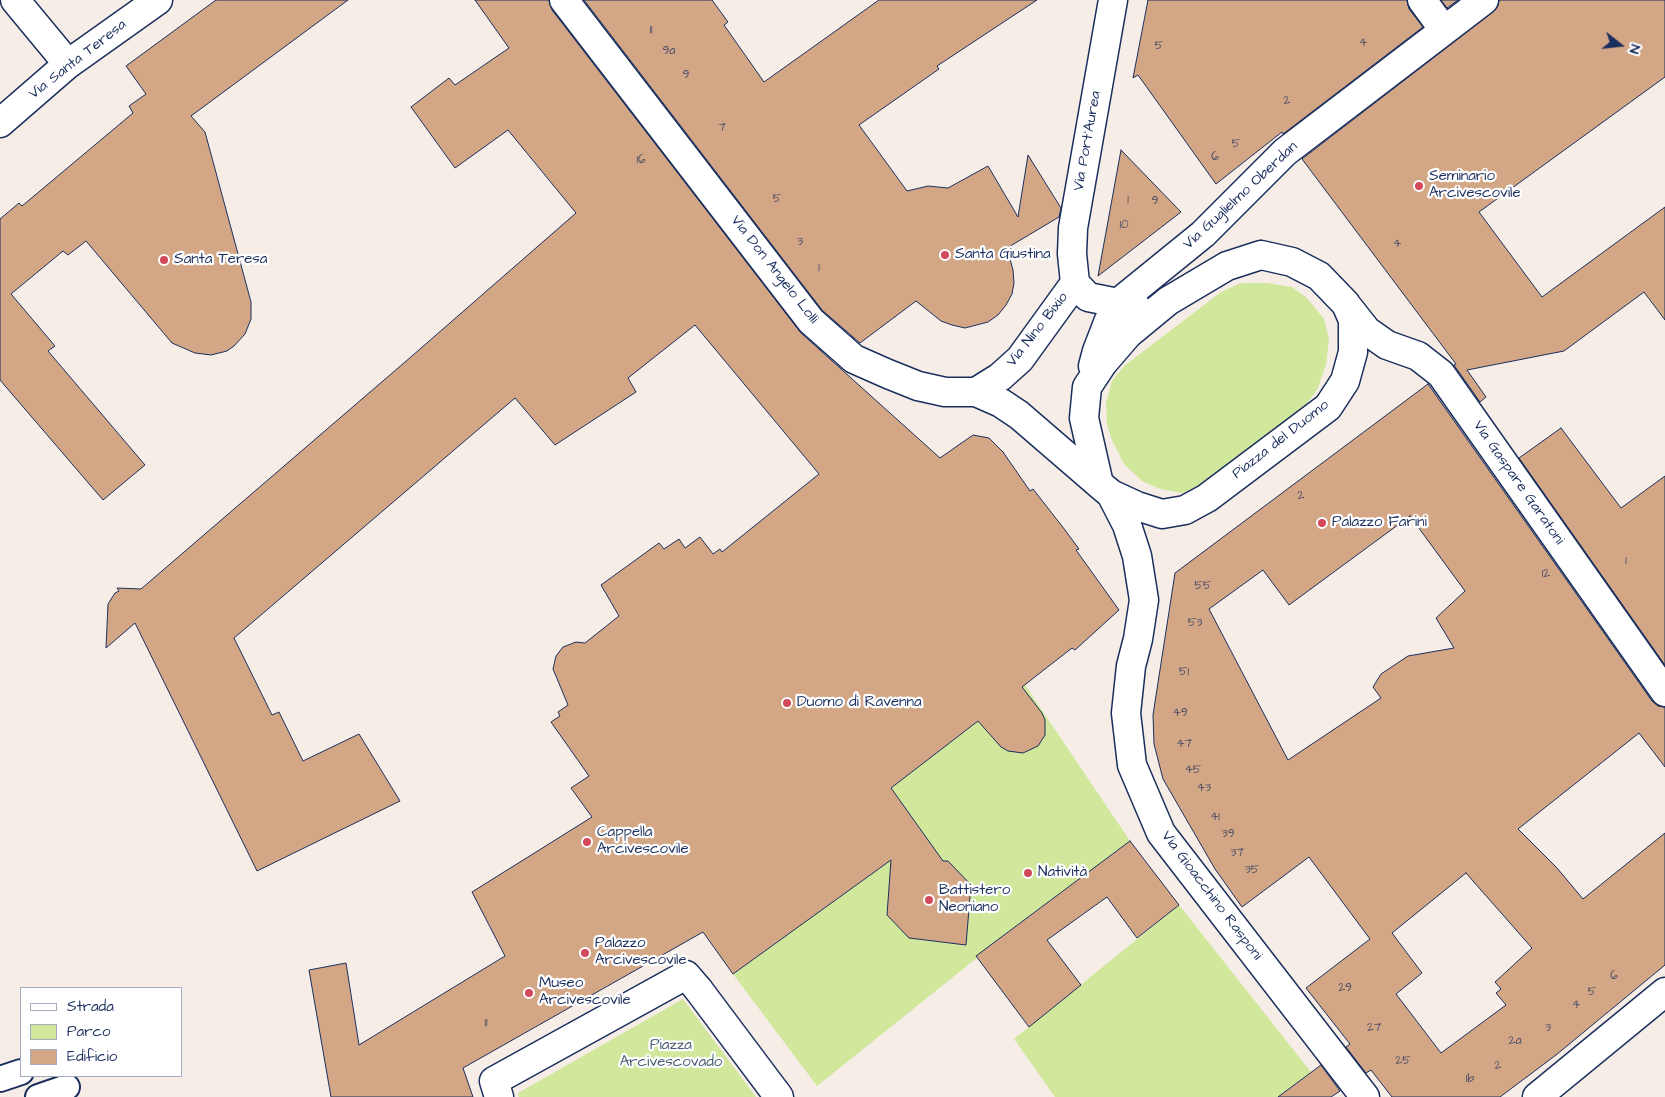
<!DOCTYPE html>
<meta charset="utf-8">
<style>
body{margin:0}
#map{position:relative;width:1665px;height:1097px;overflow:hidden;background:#f6ede7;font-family:"Architects Daughter",sans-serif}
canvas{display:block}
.legend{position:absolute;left:20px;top:987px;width:162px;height:90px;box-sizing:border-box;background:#fff;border:1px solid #a4acbf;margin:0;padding:6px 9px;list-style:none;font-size:15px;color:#1b2f5e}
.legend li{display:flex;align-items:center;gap:10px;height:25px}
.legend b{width:25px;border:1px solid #a4acbf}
.north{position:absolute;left:1595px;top:20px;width:50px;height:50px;-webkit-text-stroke:4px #fff;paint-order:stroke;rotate:106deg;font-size:14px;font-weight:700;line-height:20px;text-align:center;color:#1b2f5e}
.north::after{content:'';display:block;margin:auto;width:18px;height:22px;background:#1b2f5e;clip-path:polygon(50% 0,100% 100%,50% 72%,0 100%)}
</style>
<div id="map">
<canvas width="1665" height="1097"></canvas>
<ul class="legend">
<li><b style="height:6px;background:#fff"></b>Strada</li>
<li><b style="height:14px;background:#d1e79c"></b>Parco</li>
<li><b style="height:14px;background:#d3a785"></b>Edificio</li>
</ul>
<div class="north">N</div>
</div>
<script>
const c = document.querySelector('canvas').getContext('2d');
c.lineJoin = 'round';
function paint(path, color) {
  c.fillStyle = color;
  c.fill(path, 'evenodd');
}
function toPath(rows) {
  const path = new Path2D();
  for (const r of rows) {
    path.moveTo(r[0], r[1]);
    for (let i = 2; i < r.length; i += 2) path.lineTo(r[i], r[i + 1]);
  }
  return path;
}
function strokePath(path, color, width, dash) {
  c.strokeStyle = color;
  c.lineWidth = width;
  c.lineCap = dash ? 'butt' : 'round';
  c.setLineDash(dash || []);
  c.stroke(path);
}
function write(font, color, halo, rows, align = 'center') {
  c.font = font + ' "Architects Daughter",sans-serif';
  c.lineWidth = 4.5;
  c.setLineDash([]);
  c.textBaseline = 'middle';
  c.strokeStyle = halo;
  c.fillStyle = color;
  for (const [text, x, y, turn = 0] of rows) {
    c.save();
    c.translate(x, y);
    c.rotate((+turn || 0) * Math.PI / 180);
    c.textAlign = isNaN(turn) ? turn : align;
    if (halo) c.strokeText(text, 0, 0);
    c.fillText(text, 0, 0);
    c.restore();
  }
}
const green = toPath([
 [1241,283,1267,283,1292,287,1307,298,1324,319,1329,339,1326,365,1317,390,1302,409,1199,487,1182,493,1160,489,1142,481,1124,464,1111,438,1107,424,1106,403,1112,381,1124,366,1221,292],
 [1025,685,1130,841,1028,917,817,1086,733,974,924,836,891,788],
 [1179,905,1311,1072,1278,1097,1055,1097,1014,1039],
 [683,999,756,1097,519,1097,518,1093]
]);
const building = toPath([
 [216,0,348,0,191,116,205,132,251,302,251,319,245,334,234,346,227,351,211,355,195,353,172,343,86,241,68,255,63,251,11,294,55,346,48,351,145,465,103,500,0,380,0,219,19,203,22,206,133,113,129,106,146,94,126,66,216,0],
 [475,0,549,0,552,10,801,333,940,458,973,435,989,438,1003,452,1030,491,1033,489,1065,530,1079,549,1076,550,1119,610,1075,650,1072,648,1022,687,1042,713,1045,720,1045,735,1038,746,1023,753,1008,751,1001,747,978,721,891,788,943,861,948,861,971,885,966,945,909,938,887,915,891,860,733,974,703,932,463,1068,473,1097,331,1097,309,970,346,963,359,1045,505,956,472,892,592,817,571,788,589,776,551,722,560,716,558,712,568,705,553,669,556,656,563,647,576,642,585,643,619,616,601,585,659,543,664,549,679,539,685,548,700,537,713,554,720,549,722,552,819,474,695,325,628,378,636,392,555,445,515,398,234,638,272,715,279,712,303,761,359,734,400,801,257,871,135,623,106,648,108,604,115,593,119,591,117,588,141,589,412,356,576,213,508,130,455,168,411,107,449,78,455,85,509,48,475,0],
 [584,0,712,0,728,22,724,25,764,82,879,0,1037,0,937,66,939,69,859,125,907,191,928,186,948,188,988,166,1018,217,1028,155,1061,208,1059,217,1007,248,1013,270,1014,283,1012,294,1006,305,998,315,988,322,965,328,952,325,941,321,916,301,860,343,822,310,584,0],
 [1148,0,1407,0,1409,9,1423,27,1283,134,1282,132,1216,184,1138,75,1133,78,1148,0],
 [1441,0,1458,0,1447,8,1441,0],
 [1499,0,1665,0,1665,77,1479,212,1542,297,1665,207,1665,320,1644,292,1564,351,1467,370,1486,397,1480,402,1454,365,1456,364,1302,159,1493,12,1498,6,1499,0],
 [1121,150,1181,212,1098,276,1121,150],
 [1428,384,1652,701,1658,706,1665,707,1665,767,1639,733,1518,829,1557,868,1583,899,1665,833,1665,965,1556,1055,1500,1097,1392,1097,1371,1070,1366,1073,1346,1047,1350,1044,1306,988,1370,939,1309,857,1242,907,1215,869,1163,779,1154,744,1153,715,1175,573,1428,384],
 [1410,516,1465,591,1436,618,1454,648,1408,656,1381,674,1373,687,1381,698,1288,760,1209,609,1263,570,1289,605,1410,516],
 [1466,873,1532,948,1495,982,1501,989,1496,993,1506,1005,1441,1053,1396,994,1422,973,1392,933,1466,873],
 [1561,428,1621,508,1665,476,1665,665,1519,458,1561,428],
 [1130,841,1179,905,1137,938,1107,897,1047,940,1081,985,1029,1027,976,956,1130,841],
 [1321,1065,1340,1091,1331,1097,1278,1097,1321,1065]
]);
const service = toPath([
 [0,1079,21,1072],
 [38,1097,67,1087]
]);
const pedestrian = toPath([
 [15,0,68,64],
 [698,989,776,1093]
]);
const minor = toPath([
 [564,0,811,321,854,359,888,374,918,386,945,392,976,392,1001,403,1019,415,1099,484],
 [1422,0,1444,30],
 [0,123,68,64,158,0],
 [1261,255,1292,262,1319,276,1346,304,1353,320,1353,352,1345,381,1328,407,1207,498,1185,510,1162,514,1137,506,1111,494,1099,484,1084,418,1087,387,1103,363,1128,334,1168,301,1227,266,1261,255],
 [1075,283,1072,254,1073,228,1113,0],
 [1075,283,1088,297,1118,303,1134,303],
 [1348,307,1367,331,1387,345,1418,356,1441,374,1665,692],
 [1093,366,1097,351,1109,320,1118,303,1203,234,1285,152,1484,0],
 [976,392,1000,377,1020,359,1075,283],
 [1111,494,1127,525,1137,556,1144,600,1138,639,1131,666,1126,713,1132,765,1161,833,1365,1097],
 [776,1093,779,1097],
 [499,1097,494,1081,686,975,698,989],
 [1537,1097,1665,992]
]);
const markers = [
 [1419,186,5,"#d1495b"],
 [945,255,5,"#d1495b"],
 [164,260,5,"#d1495b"],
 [1322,523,5,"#d1495b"],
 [787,703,5,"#d1495b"],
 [587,842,5,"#d1495b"],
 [1028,873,5,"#d1495b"],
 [929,900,5,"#d1495b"],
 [585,953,5,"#d1495b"],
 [529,993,5,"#d1495b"]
];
const numberNames = [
 ["11",651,30],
 ["4",1363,43],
 ["5",1159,46],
 ["9a",669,51],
 ["9",686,75],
 ["2",1287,101],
 ["7",722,128],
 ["5",1236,144],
 ["6",1215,157],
 ["16",641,160],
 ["5",777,199],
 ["1",1128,200],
 ["9",1155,201],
 ["10",1124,225],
 ["3",800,242],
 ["4",1397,244],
 ["1",819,268],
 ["2",1301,496],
 ["1",1626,561],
 ["12",1546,574],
 ["55",1203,586],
 ["53",1195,623],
 ["51",1184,672],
 ["49",1180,713],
 ["47",1184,744],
 ["45",1193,770],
 ["43",1204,788],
 ["41",1215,817],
 ["39",1228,834],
 ["37",1237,853],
 ["35",1252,870],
 ["6",1614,976],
 ["29",1345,988],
 ["5",1592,992],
 ["4",1576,1005],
 ["11",486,1023],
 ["27",1374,1028],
 ["3",1548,1028],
 ["2a",1515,1041],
 ["25",1403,1061],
 ["2",1498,1066],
 ["1b",1470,1079]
];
const streetNames = [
 ["Via Santa Teresa",78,60,-38],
 ["Via Port'Aurea",1088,141,-80],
 ["Via Guglielmo Oberdan",1241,196,-43],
 ["Via Don Angelo Lolli",774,270,52],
 ["Via Nino Bixio",1038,330,-52],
 ["Piazza del Duomo",1281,440,-38],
 ["Via Gaspare Garatoni",1518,483,55],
 ["Via Gioacchino Rasponi",1211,896,53]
];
const poiNames = [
 ["Seminario",1429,177],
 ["Arcivescovile",1429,194],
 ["Santa Giustina",955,255],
 ["Santa Teresa",174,260],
 ["Palazzo Farini",1332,523],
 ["Duomo di Ravenna",797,703],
 ["Cappella",597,833],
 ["Arcivescovile",597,850],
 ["Natività",1038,873],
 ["Battistero",939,891],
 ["Neoniano",939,908],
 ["Palazzo",595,944],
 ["Arcivescovile",595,961],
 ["Museo",539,984],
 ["Arcivescovile",539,1001]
];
const parkNames = [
 ["Piazza",671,1046],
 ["Arcivescovado",671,1063]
];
paint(green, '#d1e79c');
paint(building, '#d3a785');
strokePath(building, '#1b2f5e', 1);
strokePath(service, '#1b2f5e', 28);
strokePath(pedestrian, '#1b2f5e', 31);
strokePath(minor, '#1b2f5e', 31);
strokePath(service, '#fff', 24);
strokePath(pedestrian, '#fff', 28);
strokePath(minor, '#fff', 28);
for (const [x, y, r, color] of markers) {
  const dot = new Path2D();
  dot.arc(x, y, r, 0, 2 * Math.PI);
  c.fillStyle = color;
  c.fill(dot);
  strokePath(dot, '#fff', 2);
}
write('12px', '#494d68', null, numberNames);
write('15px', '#1b2f5e', '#fff', streetNames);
write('15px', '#1b2f5e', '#fff', poiNames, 'left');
write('15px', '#485d6e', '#fff', parkNames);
</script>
